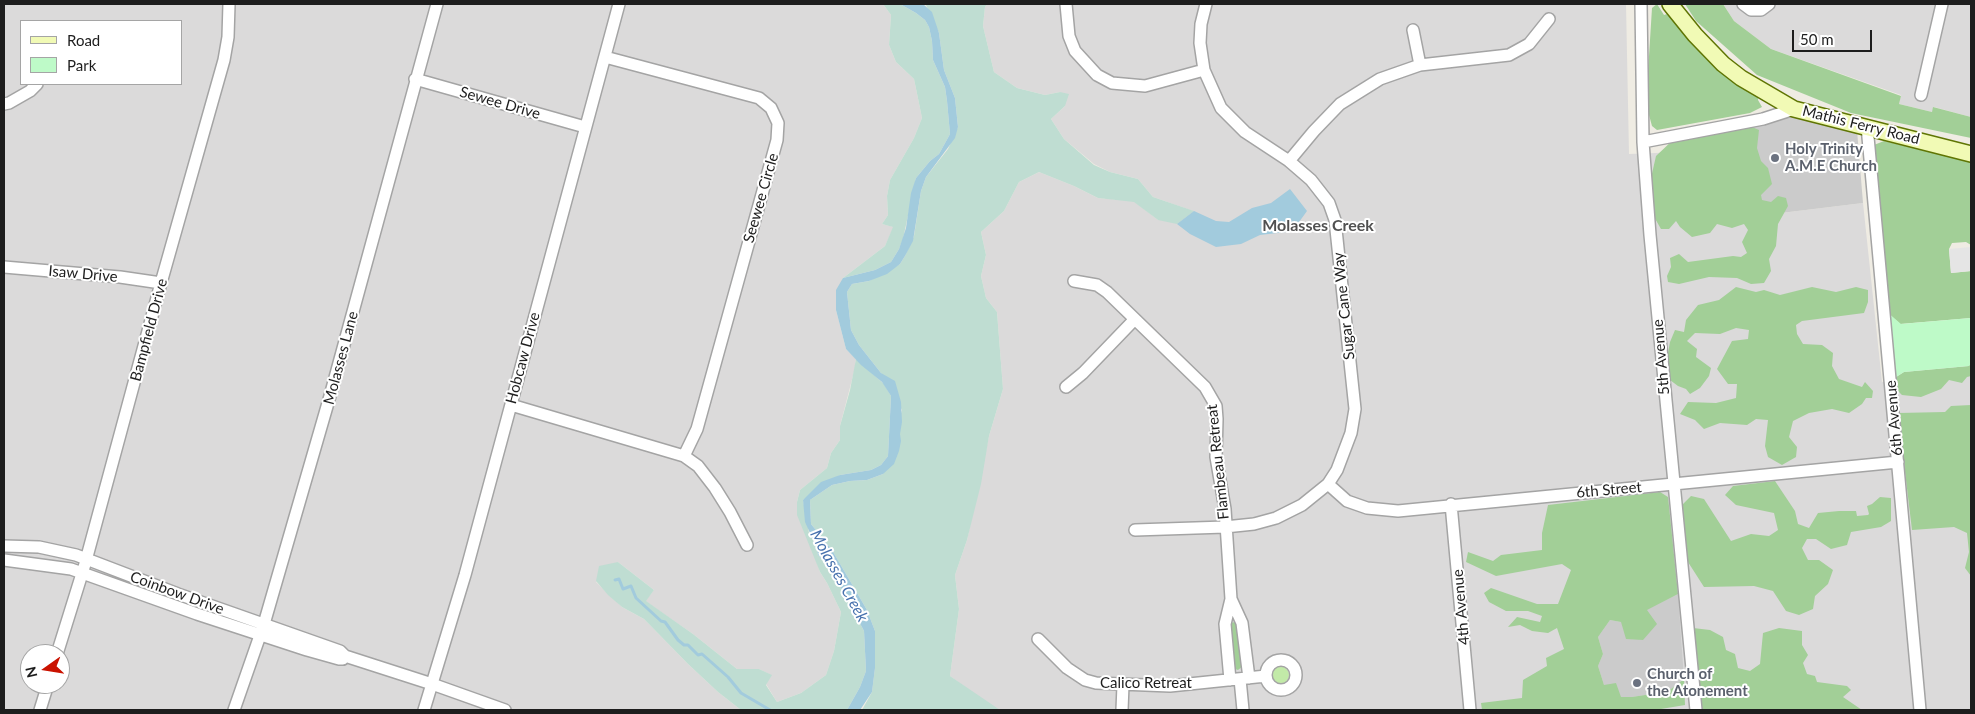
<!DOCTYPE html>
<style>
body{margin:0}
#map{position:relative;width:1975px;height:714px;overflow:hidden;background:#efece3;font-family:Lato,sans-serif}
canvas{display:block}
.frame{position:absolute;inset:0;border:5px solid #1d1d1d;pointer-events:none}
.legend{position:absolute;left:20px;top:20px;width:162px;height:65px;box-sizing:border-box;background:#fff;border:1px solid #a5a5a5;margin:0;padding:6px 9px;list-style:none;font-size:15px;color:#1d1d1d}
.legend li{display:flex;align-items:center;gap:10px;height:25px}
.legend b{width:25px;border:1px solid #a5a5a5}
.north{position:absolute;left:20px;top:644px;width:50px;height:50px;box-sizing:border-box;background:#fff;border:1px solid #a5a5a5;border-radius:50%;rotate:257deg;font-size:14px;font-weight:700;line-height:20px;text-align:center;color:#1d1d1d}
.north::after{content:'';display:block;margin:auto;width:18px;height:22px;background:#ca1200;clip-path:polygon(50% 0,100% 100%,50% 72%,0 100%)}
.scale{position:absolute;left:1792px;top:30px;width:80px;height:22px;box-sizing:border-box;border:2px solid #1d1d1d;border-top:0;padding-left:6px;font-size:15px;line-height:18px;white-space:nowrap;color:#1d1d1d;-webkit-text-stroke:4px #fff;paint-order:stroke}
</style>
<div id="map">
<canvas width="1975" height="714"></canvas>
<div class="frame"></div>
<ul class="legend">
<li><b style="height:6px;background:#f1fab5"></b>Road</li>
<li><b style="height:14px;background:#befac8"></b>Park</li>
</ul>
<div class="north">N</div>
<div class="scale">50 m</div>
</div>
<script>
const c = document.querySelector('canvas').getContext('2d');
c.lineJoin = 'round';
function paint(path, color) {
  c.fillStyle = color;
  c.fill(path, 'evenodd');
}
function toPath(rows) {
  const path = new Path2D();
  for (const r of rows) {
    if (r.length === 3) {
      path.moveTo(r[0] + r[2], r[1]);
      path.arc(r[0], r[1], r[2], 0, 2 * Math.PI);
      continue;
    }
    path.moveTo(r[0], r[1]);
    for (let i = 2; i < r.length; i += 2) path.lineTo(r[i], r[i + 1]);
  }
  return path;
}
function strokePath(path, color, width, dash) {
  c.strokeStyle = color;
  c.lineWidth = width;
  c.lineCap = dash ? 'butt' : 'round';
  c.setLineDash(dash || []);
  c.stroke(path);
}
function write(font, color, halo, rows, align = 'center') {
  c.font = font + ' Lato,sans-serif';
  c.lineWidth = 4;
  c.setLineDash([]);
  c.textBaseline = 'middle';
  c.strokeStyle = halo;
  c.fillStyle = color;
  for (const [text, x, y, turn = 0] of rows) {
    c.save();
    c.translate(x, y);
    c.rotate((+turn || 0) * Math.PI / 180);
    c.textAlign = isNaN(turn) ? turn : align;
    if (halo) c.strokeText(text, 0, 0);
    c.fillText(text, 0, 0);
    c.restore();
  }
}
const residential = toPath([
 [4,4,883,4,891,15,889,45,896,62,914,79,922,118,914,138,890,180,887,196,888,215,882,224,894,227,885,246,843,278,836,310,846,349,856,359,855,368,840,426,840,440,831,453,827,468,800,490,797,502,820,572,827,583,841,612,834,651,826,675,801,693,777,702,766,684,771,675,759,669,737,669,693,634,645,601,654,590,618,562,596,582,622,607,644,619,688,664,718,692,741,710,4,710],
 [21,21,181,21,181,84,21,84],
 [30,654,60,654,60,684,30,684],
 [987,4,1626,4,1629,154,1733,150,1740,218,1863,203,1882,382,1893,379,1904,372,1969,366,1971,363,1971,710,1000,710,991,706,950,676,959,609,955,575,967,540,989,436,1003,389,997,312,986,298,981,276,986,255,981,232,1004,211,1019,182,1039,172,1074,186,1098,198,1134,201,1158,220,1193,211,1153,197,1138,179,1110,172,1094,164,1064,139,1051,119,1065,106,1060,92,1045,95,1017,88,994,72,983,26,985,7],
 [1723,4,1971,4,1971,117,1934,107,1932,112,1899,104,1901,95,1771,49,1734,21]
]);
const religious = toPath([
 [1795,115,1857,130,1863,203,1740,218,1731,126],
 [1678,594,1684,679,1671,689,1658,693,1632,697,1620,697,1604,685,1598,666,1603,654,1598,637,1610,620,1621,622]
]);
const grass = toPath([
 [1280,675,9]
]);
const forest = toPath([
 [1657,4,1664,15,1670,13,1758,93,1758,100,1762,107,1750,113,1657,130,1652,126,1649,115,1648,72,1652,8],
 [1685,4,1723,4,1734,21,1771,49,1901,96,1899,104,1932,112,1933,107,1971,117,1971,138,1851,113,1757,75,1696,21],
 [1752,127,1759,130,1757,148,1761,161,1768,168,1772,184,1761,195,1762,200,1771,202,1778,196,1786,198,1788,206,1778,224,1776,246,1769,259,1771,271,1764,283,1751,284,1737,278,1709,277,1679,284,1668,282,1667,276,1671,267,1670,258,1679,254,1688,262,1733,256,1741,257,1747,253,1742,242,1748,230,1744,224,1732,228,1717,224,1710,233,1692,237,1680,227,1676,221,1669,229,1661,229,1653,215,1651,178,1656,156,1674,139],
 [1884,141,1971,162,1971,245,1966,242,1952,243,1949,249,1951,273,1971,271,1971,318,1900,324,1887,312,1874,145],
 [1736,287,1756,292,1764,290,1780,295,1812,287,1836,292,1856,287,1868,290,1868,302,1864,313,1802,321,1796,325,1797,334,1803,344,1822,345,1833,353,1832,366,1839,379,1862,387,1865,382,1873,391,1872,398,1866,398,1862,404,1849,413,1832,409,1809,413,1793,421,1789,437,1797,447,1796,457,1782,465,1768,457,1765,446,1768,420,1756,419,1747,425,1720,423,1704,429,1695,420,1680,414,1688,402,1716,403,1736,398,1737,384,1728,384,1717,369,1732,341,1748,339,1749,330,1736,328,1720,334,1695,333,1687,341,1697,349,1696,357,1711,368,1709,376,1700,388,1690,394,1686,389,1678,386,1670,380,1666,364,1670,342,1675,330,1684,332,1686,320,1698,305,1719,300],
 [1971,363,1971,376,1967,377,1962,383,1949,380,1941,389,1921,397,1902,395,1893,386,1893,379,1904,372,1969,366],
 [1971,405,1971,576,1965,568,1969,552,1967,533,1954,527,1912,530,1898,413,1945,412,1951,406],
 [1775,481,1795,511,1798,524,1809,528,1818,513,1839,511,1856,511,1857,516,1868,515,1869,514,1867,506,1872,504,1880,497,1891,498,1891,521,1881,527,1851,532,1847,545,1831,549,1816,539,1807,539,1802,548,1808,560,1819,560,1833,570,1828,584,1815,596,1813,609,1799,615,1786,611,1773,591,1754,586,1704,587,1688,562,1682,505,1691,496,1704,499,1731,541,1751,534,1769,536,1778,530,1774,513,1736,505,1725,495,1733,486],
 [1660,492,1668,497,1669,506,1678,594,1647,610,1657,624,1643,640,1626,639,1621,622,1610,620,1598,637,1603,654,1598,666,1604,685,1616,683,1621,697,1632,697,1658,693,1671,689,1684,679,1685,705,1655,710,1482,710,1481,703,1522,698,1523,680,1547,666,1546,658,1564,649,1557,628,1548,633,1532,631,1520,625,1508,627,1517,617,1540,622,1542,616,1528,611,1506,611,1489,602,1484,593,1491,588,1537,604,1558,604,1571,570,1562,564,1496,576,1466,562,1468,552,1493,561,1501,555,1542,550,1542,533,1548,505],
 [1235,622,1237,623,1243,666,1238,670,1235,669,1233,665,1230,623],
 [1693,628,1710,630,1723,637,1726,650,1735,654,1738,668,1750,671,1760,664,1763,633,1779,628,1802,631,1802,645,1808,655,1803,663,1807,674,1815,676,1817,682,1847,686,1851,690,1843,697,1862,710,1700,710]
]);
const wetland = toPath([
 [883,4,900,4,916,13,925,20,929,27,932,41,933,60,945,87,947,101,950,134,939,154,930,161,916,178,903,239,899,249,891,262,875,270,843,278,885,246,893,227,882,224,888,215,887,196,890,180,914,138,922,118,914,79,896,62,889,45,891,15],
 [923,4,987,4,985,7,983,26,994,72,1017,88,1045,95,1060,92,1069,94,1065,106,1051,119,1064,139,1094,165,1110,172,1138,179,1153,197,1194,211,1177,224,1158,220,1134,202,1098,198,1074,186,1039,172,1019,182,1004,211,981,232,986,255,981,276,986,298,997,312,1003,389,989,436,981,484,967,540,955,575,959,609,950,676,1000,710,862,710,872,692,875,668,875,631,867,610,832,550,811,524,810,500,832,485,850,481,867,480,883,474,902,410,881,373,859,345,851,330,847,292,852,284,869,281,900,264,905,256,914,236,921,191,926,177,948,149,958,127,955,98,944,70,939,33,926,5],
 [856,359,884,384,891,396,888,456,881,465,871,470,840,475,803,500,809,533,816,546,818,555,830,567,864,631,866,671,860,687,847,710,741,710,718,692,688,664,644,619,622,607,608,595,596,581,599,566,618,562,654,590,646,601,693,634,737,669,759,669,772,675,766,685,777,702,801,693,826,675,834,651,841,612,827,583,820,572,797,515,797,502,800,490,827,468,831,453,840,440,840,426,850,390]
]);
const park = toPath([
 [1887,312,1901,324,1971,318,1971,363,1969,366,1904,372,1893,379]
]);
const parking = toPath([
 [1971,247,1971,271,1951,273,1949,249]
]);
const water = toPath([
 [900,4,923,4,932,12,939,33,944,70,955,98,958,127,955,138,926,177,921,191,913,241,905,256,900,264,887,274,869,281,852,284,847,292,851,330,859,345,881,373,895,381,901,402,902,422,900,434,901,441,899,451,894,464,883,474,867,480,850,481,832,485,810,500,811,524,832,550,867,610,875,631,875,668,872,692,860,710,847,710,860,687,866,671,864,631,830,567,818,555,816,546,805,522,803,500,821,482,840,475,871,470,881,465,888,456,891,396,882,382,861,365,846,349,836,310,836,290,843,278,875,270,891,262,899,249,906,228,911,193,916,178,930,161,939,154,950,134,947,101,945,87,933,60,932,41,929,27,925,20,916,13],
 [1290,189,1307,211,1294,229,1286,232,1260,235,1241,244,1216,247,1190,234,1177,224,1194,211,1216,221,1229,222,1252,208,1271,203]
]);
const stream = toPath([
 [615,580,619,579,623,589,631,586,636,598,661,621,665,622,678,640,684,645,688,645,698,655,702,654,728,677,741,693,770,710]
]);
const minor = toPath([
 [1066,4,1069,36,1075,51,1097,75,1112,83,1145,86,1204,70],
 [1641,4,1643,142,1650,235,1696,710],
 [1743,4,1751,10,1761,10,1769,4],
 [1413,30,1420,65],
 [605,57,759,98,771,108,778,123,777,140,697,429,684,456],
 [415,79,585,127],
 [1921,95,1942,4],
 [4,104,9,103,30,91,37,84],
 [1867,126,1920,710],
 [1643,142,1763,119,1794,109],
 [1289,161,1314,131,1340,104,1380,79,1420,65,1509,55,1529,44,1549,19],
 [4,267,120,277,161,283],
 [1074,281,1097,285,1107,292,1205,387,1216,406,1217,419,1216,457,1225,509,1231,599,1225,624,1230,680],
 [1066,387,1083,373,1134,320],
 [511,405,684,456,698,466,715,488,730,512,747,545],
 [1328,484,1347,501,1367,508,1398,511,1898,462],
 [1451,504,1470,710],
 [1135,530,1225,527,1254,524,1276,518,1302,505,1328,484,1337,470,1351,433,1355,409,1335,220,1329,203,1311,180,1289,161,1245,132,1221,108,1204,70,1200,43,1201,24,1206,4],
 [4,546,39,547,76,555,178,594,340,651,345,656,432,684,505,710],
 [4,560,71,569,197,614,307,650,339,659,343,659,345,656],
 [1231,599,1242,623,1249,678],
 [1038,639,1067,668,1085,680,1096,683,1170,686,1266,676],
 [57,654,85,564,161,283,224,60,228,37,229,4],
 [1281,675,15],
 [1240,679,1243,710],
 [40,710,48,684],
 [234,710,264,624,330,396,437,4],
 [424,710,465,575,619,4],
 [1122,710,1123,685]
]);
const secondary = toPath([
 [1670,4,1695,35,1723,64,1741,78,1794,109,1971,154]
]);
const markers = [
 [1775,158,5,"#6b7280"],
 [1637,683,5,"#6b7280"]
];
const streetNames = [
 ["Sewee Drive",500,103,16],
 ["Mathis Ferry Road",1861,125,14],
 ["Seewee Circle",761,198,-74],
 ["Isaw Drive",83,274,5],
 ["Sugar Cane Way",1344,306,-96],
 ["Bampfield Drive",149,330,-75],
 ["5th Avenue",1661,357,-95],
 ["Molasses Lane",341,358,-75],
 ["Hobcaw Drive",523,358,-75],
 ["6th Avenue",1894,418,-95],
 ["Flambeau Retreat",1218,462,-96],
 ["6th Street",1609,490,-5],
 ["Coinbow Drive",177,593,20],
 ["4th Avenue",1461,607,-95],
 ["Calico Retreat",1146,683]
];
const worshipNames = [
 ["Holy Trinity",1785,149],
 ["A.M.E Church",1785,166],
 ["Church of",1647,674],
 ["the Atonement",1647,691]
];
const neighbourhoodNames = [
 ["Molasses Creek",1318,226]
];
const waterNames = [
 ["Molasses Creek",839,576,61]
];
paint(residential, '#dbdada');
paint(religious, '#cbcbcb');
paint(grass, '#c2eaa8');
paint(forest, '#a2cf97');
paint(wetland, '#bfddd2');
paint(park, '#befac8');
paint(parking, '#e5e5e5');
paint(water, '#a2cbdd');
strokePath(stream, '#a2cbdd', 3);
strokePath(minor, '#a4a4a4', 14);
strokePath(secondary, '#5f7503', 18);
strokePath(minor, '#fff', 11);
strokePath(secondary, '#f1fab5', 15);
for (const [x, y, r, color] of markers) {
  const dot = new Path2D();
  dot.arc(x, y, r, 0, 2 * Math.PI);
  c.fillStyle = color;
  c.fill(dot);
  strokePath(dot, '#fff', 2);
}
write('15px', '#1d1d1d', '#fff', streetNames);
write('bold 15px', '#5b616d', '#fff', worshipNames, 'left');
write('bold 16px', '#505050', '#fff', neighbourhoodNames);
write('italic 16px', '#4872ae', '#fff', waterNames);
</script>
